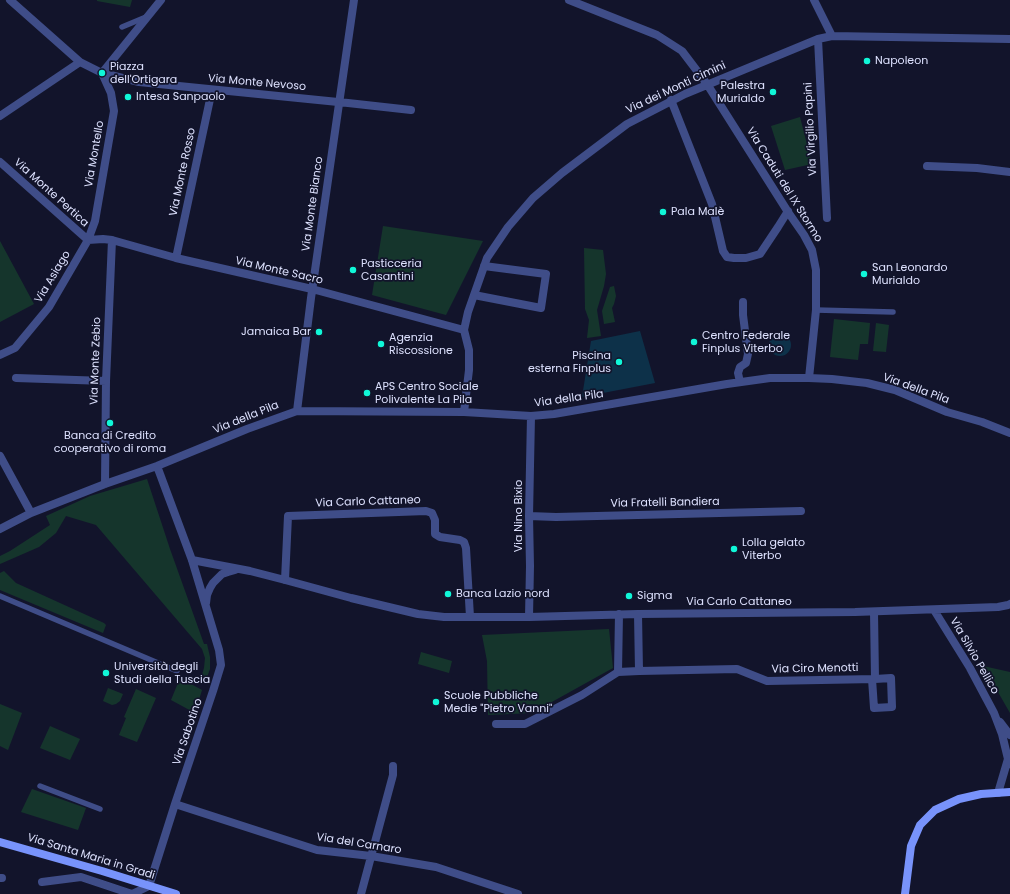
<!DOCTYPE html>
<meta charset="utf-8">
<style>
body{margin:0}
canvas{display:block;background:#12142b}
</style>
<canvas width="1010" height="894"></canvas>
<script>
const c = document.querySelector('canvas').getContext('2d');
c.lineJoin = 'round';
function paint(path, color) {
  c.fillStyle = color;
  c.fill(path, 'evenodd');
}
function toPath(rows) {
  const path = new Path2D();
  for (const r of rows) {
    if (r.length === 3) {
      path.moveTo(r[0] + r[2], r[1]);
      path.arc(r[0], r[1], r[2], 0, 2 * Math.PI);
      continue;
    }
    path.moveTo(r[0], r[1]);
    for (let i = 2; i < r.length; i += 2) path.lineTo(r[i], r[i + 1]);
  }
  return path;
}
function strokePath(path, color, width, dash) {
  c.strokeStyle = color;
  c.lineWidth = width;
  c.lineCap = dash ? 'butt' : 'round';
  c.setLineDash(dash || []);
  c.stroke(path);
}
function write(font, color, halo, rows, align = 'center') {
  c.font = font + ' Poppins,sans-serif';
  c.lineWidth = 3.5;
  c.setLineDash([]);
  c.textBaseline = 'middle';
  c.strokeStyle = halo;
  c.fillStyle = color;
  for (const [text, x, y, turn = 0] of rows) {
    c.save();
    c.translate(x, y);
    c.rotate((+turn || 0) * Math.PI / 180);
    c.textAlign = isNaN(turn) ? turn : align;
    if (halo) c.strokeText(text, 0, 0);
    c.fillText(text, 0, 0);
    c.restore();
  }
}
const green = toPath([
 [97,0,132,0,130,7,97,1],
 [800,117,812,164,785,170,771,126],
 [383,226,483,241,446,315,372,295],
 [0,241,34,304,0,322],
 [584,248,603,250,606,274,604,286,597,310,601,336,587,338,589,320,585,309],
 [614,286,616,296,614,304,612,308,615,322,604,324,602,311,610,287],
 [834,319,870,323,868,344,860,344,858,360,830,357],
 [876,323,889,325,886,352,873,351],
 [147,479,170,549,204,644,207,644,210,657,210,669,206,680,201,678,204,668,205,658,202,649,96,525,66,516,56,533,39,547,0,564,0,556,10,551,50,525,46,516,90,496],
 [4,571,16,583,104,623,106,625,103,633,0,590,0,573],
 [609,629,613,668,532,713,488,715,487,661,482,635],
 [421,652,452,661,449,673,418,664],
 [983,666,1010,672,1010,713],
 [180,678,202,690,195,713,171,700],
 [108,688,123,694,120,701,116,704,112,705,103,701],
 [136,689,156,698,137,742,119,735,126,718,124,717],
 [0,704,22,713,8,750,0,746],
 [50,726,80,739,70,760,40,748],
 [32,789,86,808,78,830,21,812]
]);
const water = toPath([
 [640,331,655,383,582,397,591,341],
 [780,345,11]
]);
const lane = toPath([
 [122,27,146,17],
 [816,310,893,312],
 [0,596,177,671],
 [40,786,100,809]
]);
const street = toPath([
 [10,0,80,62,102,73,139,82,348,103,411,110],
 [569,0,657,35,682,51,707,84,788,212,804,235,812,250,816,270,816,310,809,378],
 [814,0,832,36],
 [818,39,827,218],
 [102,73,161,0],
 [671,100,712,204,723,251,727,257,734,258,746,258,760,254,778,227,788,211],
 [0,116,80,62],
 [0,162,88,240],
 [927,166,977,168,1010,172],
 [88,240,103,239,112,240,176,258,312,289,464,330],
 [176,258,212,90],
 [474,295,541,308,546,274,484,266],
 [0,355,15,348,49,307,88,240,95,221,114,111,111,93,102,73],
 [16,378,106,381],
 [740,382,738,373,740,367,746,363,748,354,743,315,743,302],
 [297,411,311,298,354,0],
 [464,412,469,370,469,350,464,330,468,312,487,258,508,227,533,198,562,173,627,124,685,94,818,39,832,36,1010,39],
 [0,456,31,513],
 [105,484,106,381,112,240],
 [529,516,556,517,801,511],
 [0,529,31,513,105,484,157,466,247,429,297,411,464,412,531,416,554,414,727,384,770,378,809,378,832,379,867,383,895,390,947,412,982,422,1010,433],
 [192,560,250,571,285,580,351,598,418,614,444,617,529,617,638,614,855,612,998,607,1008,605,1010,604],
 [285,580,288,516,426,511,432,513,435,520,435,534,440,537,460,540,464,542,466,548,470,617],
 [206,603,207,595,210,588,213,583,222,574,228,572,235,570],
 [934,610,970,668,994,713,1002,734,1008,759,1010,764],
 [638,614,639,671],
 [529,617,530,566,529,516,531,416],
 [618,672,619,614],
 [872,679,874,708,892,707,891,678,875,679],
 [1000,722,1010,735],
 [496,724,525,724,582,695,618,672,639,671,737,669,767,681,875,679,874,612],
 [998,793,1008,759],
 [175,804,317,850,371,856,436,867,518,894],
 [0,878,2,878],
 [42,882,81,877,132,894],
 [132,894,149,886,175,804,213,691,221,665,219,650,192,560,157,466],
 [361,894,393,775,393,766]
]);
const secondary = toPath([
 [0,842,102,871,176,894],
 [905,894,911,846,920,825,935,810,959,799,981,794,1010,792]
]);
const markers = [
 [867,61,4,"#10f7d8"],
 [102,73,4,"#10f7d8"],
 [773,92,4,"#10f7d8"],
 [128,97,4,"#10f7d8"],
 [663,212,4,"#10f7d8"],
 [353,270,4,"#10f7d8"],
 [864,274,4,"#10f7d8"],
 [319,332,4,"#10f7d8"],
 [694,342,4,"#10f7d8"],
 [381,344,4,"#10f7d8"],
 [619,362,4,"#10f7d8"],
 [367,393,4,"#10f7d8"],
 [110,423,4,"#10f7d8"],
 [734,549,4,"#10f7d8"],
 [448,594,4,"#10f7d8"],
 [629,596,4,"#10f7d8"],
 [106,673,4,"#10f7d8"],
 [436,702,4,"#10f7d8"]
];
const poiNames = [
 ["Napoleon",875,61],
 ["Piazza",110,67],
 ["dell'Ortigara",110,80],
 ["Palestra",765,86,"right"],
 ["Murialdo",765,99,"right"],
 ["Intesa Sanpaolo",136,97],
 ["Pala Malè",671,212],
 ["Pasticceria",361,264],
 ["Casantini",361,277],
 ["San Leonardo",872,268],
 ["Murialdo",872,281],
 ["Jamaica Bar",311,332,"right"],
 ["Centro Federale",702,336],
 ["Finplus Viterbo",702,349],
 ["Agenzia",389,338],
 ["Riscossione",389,351],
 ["Piscina",611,356,"right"],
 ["esterna Finplus",611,369,"right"],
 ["APS Centro Sociale",375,387],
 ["Polivalente La Pila",375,400],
 ["Banca di Credito",110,436,"center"],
 ["cooperativo di roma",110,449,"center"],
 ["Lolla gelato",742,543],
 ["Viterbo",742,556],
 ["Banca Lazio nord",456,594],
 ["Sigma",637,596],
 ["Università degli",114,667],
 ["Studi della Tuscia",114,680],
 ["Scuole Pubbliche",444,696],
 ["Medie \"Pietro Vanni\"",444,709]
];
const streetNames = [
 ["Via Monte Nevoso",257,83,5],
 ["Via dei Monti Cimini",676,88,-25],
 ["Via Virgilio Papini",811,129,-93],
 ["Via Montello",95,154,-80],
 ["Via Monte Rosso",183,172,-78],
 ["Via Caduti del IX Stormo",784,185,58],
 ["Via Monte Pertica",51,193,42],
 ["Via Monte Bianco",313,204,-82],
 ["Via Monte Sacro",279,271,13],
 ["Via Asiago",53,277,-59],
 ["Via Monte Zebio",96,361,-88],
 ["Via della Pila",916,389,20],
 ["Via della Pila",569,399,-8],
 ["Via della Pila",246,418,-22],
 ["Via Carlo Cattaneo",368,502,-2],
 ["Via Fratelli Bandiera",665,503,-1],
 ["Via Nino Bixio",519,516,-90],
 ["Via Carlo Cattaneo",739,602],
 ["Via Silvio Pellico",974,656,60],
 ["Via Ciro Menotti",815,669,-1],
 ["Via Sabotino",188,732,-71],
 ["Via del Carnaro",359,844,9],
 ["Via Santa Maria in Gradi",91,857,17]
];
paint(green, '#15352c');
paint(water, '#0d3149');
strokePath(lane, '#3f4d88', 5.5);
strokePath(street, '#3f4d88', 8);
strokePath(secondary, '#7893fb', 8);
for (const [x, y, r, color] of markers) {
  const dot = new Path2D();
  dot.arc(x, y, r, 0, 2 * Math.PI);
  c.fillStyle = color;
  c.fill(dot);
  strokePath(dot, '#12142b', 1.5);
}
write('11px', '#dde1fe', '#12142b', poiNames, 'left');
write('11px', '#dde1fe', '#12142b', streetNames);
</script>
